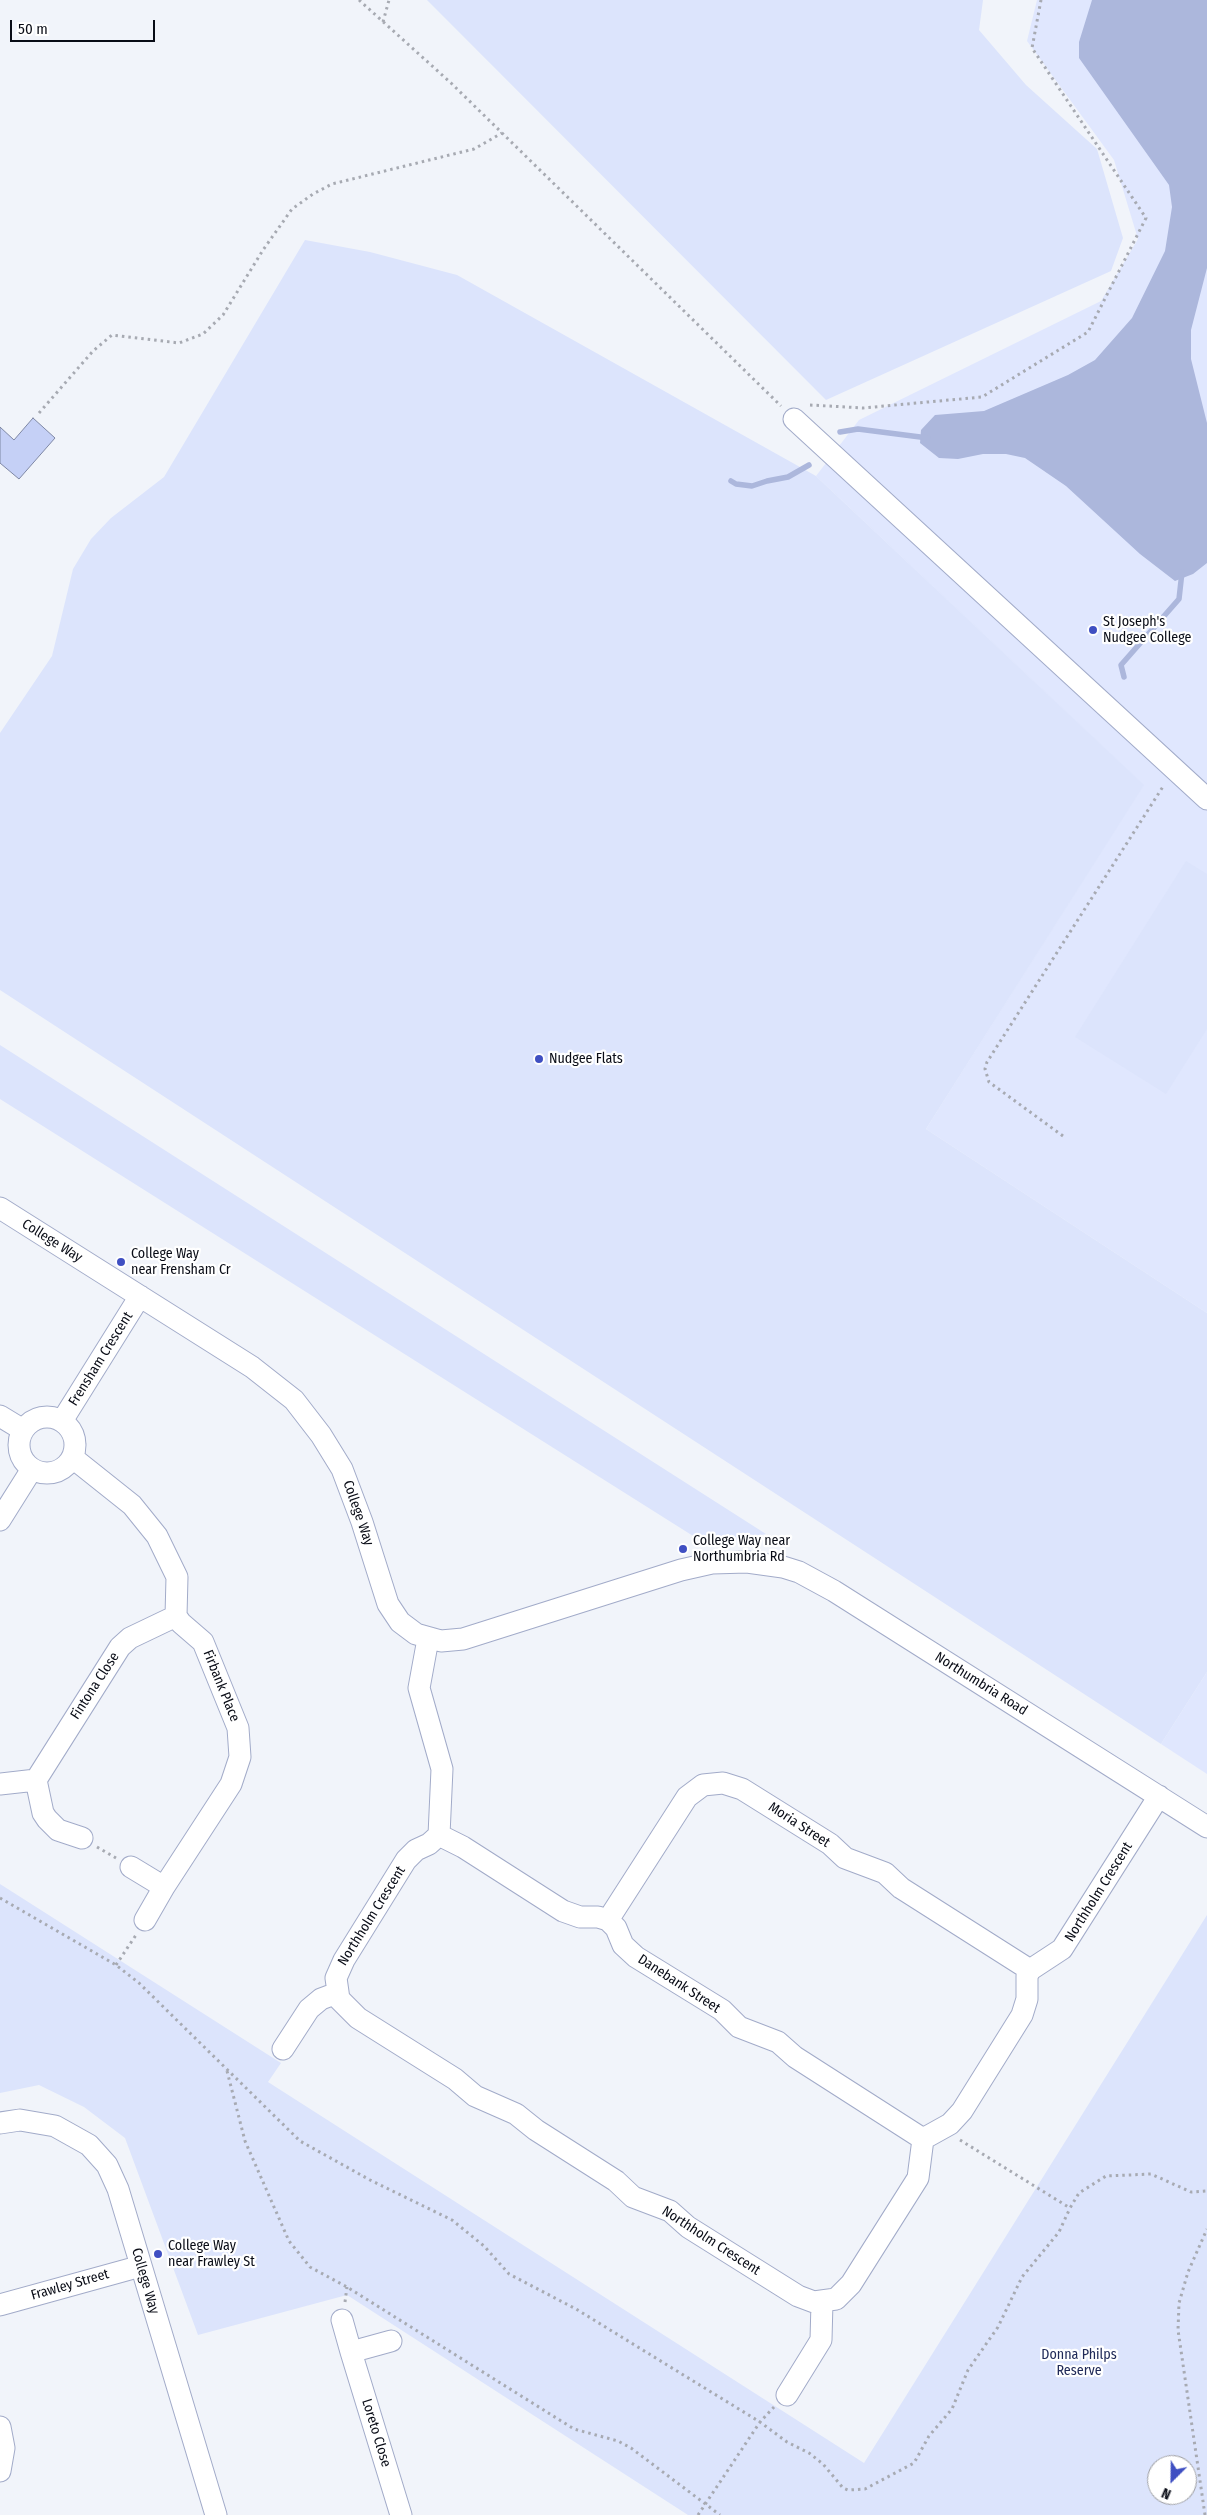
<!DOCTYPE html>
<style>
body{margin:0}
#map{position:relative;width:1207px;height:2515px;overflow:hidden;background:#f1f4fa;font-family:"Fira Sans Condensed",sans-serif}
canvas{display:block}
.north{position:absolute;left:1147px;top:2455px;width:50px;height:50px;box-sizing:border-box;background:#fff;border:1px solid #9d9ea2;border-radius:50%;rotate:203deg;font-size:14px;font-weight:700;line-height:20px;text-align:center;color:#090c16}
.north::after{content:'';display:block;margin:auto;width:18px;height:22px;background:#3f4fc2;clip-path:polygon(50% 0,100% 100%,50% 72%,0 100%)}
.scale{position:absolute;left:10px;top:20px;width:145px;height:22px;box-sizing:border-box;border:2px solid #090c16;border-top:0;padding-left:6px;font-size:15px;line-height:18px;white-space:nowrap;color:#090c16;-webkit-text-stroke:4px #fff;paint-order:stroke}
</style>
<div id="map">
<canvas width="1207" height="2515"></canvas>
<div class="north">N</div>
<div class="scale">50 m</div>
</div>
<script>
const c = document.querySelector('canvas').getContext('2d');
c.lineJoin = 'round';
function paint(path, color) {
  c.fillStyle = color;
  c.fill(path, 'evenodd');
}
function toPath(rows) {
  const path = new Path2D();
  for (const r of rows) {
    if (r.length === 3) {
      path.moveTo(r[0] + r[2], r[1]);
      path.arc(r[0], r[1], r[2], 0, 2 * Math.PI);
      continue;
    }
    path.moveTo(r[0], r[1]);
    for (let i = 2; i < r.length; i += 2) path.lineTo(r[i], r[i + 1]);
  }
  return path;
}
function strokePath(path, color, width, dash) {
  c.strokeStyle = color;
  c.lineWidth = width;
  c.lineCap = dash ? 'butt' : 'round';
  c.setLineDash(dash || []);
  c.stroke(path);
}
function write(font, color, halo, rows, align = 'center') {
  c.font = font + ' "Fira Sans Condensed",sans-serif';
  c.lineWidth = 4.5;
  c.setLineDash([]);
  c.textBaseline = 'middle';
  c.strokeStyle = halo;
  c.fillStyle = color;
  for (const [text, x, y, turn = 0] of rows) {
    c.save();
    c.translate(x, y);
    c.rotate((+turn || 0) * Math.PI / 180);
    c.textAlign = isNaN(turn) ? turn : align;
    if (halo) c.strokeText(text, 0, 0);
    c.fillText(text, 0, 0);
    c.restore();
  }
}
const built = toPath([
 [1037,0,1207,0,1207,1313,926,1129,1143,785,816,476,859,420,1101,301,1138,239,1114,160,1027,41],
 [1207,1672,1207,1774,1161,1744]
]);
const green = toPath([
 [427,0,983,0,979,30,1026,85,1097,149,1123,238,1111,271,826,400],
 [305,240,370,252,457,275,816,476,1144,785,926,1129,1207,1313,1207,1672,1161,1744,0,990,0,733,52,656,73,569,91,539,111,518,164,477],
 [1186,861,1207,874,1207,1029,1166,1094,1075,1037],
 [0,1045,766,1534,709,1546,0,1099],
 [0,1884,281,2063,268,2082,864,2463,1207,1915,1207,2515,688,2515,347,2295,198,2335,125,2138,84,2107,39,2085,0,2093],
 [1157,2465,1187,2465,1187,2495,1157,2495]
]);
const water = toPath([
 [1092,0,1207,0,1207,268,1191,330,1191,359,1207,423,1207,563,1193,574,1175,581,1140,554,1066,486,1025,458,1006,454,983,454,958,459,939,458,920,443,921,430,935,415,984,411,1068,375,1095,360,1132,318,1165,251,1172,207,1169,185,1079,58,1079,42]
]);
const stream = toPath([
 [840,432,858,429,928,438],
 [731,481,736,484,752,486,767,481,788,477,809,465],
 [1124,677,1121,665,1179,599,1182,572]
]);
const building = toPath([
 [33,418,55,438,19,479,0,463,0,427,14,440,33,418]
]);
const path = toPath([
 [359,0,451,83,781,406],
 [383,22,389,0],
 [810,405,863,408,982,397,1088,332,1146,218,1032,48,1041,0],
 [39,413,93,351,112,335,179,343,203,334,223,315,263,250,292,209,313,194,332,184,474,149,502,133],
 [1063,1136,989,1082,985,1069,987,1062,1164,785],
 [97,1847,116,1858],
 [0,1898,116,1965,139,1983,300,2141,370,2180,452,2220,484,2246,509,2274,576,2309,760,2422,787,2442,809,2453,823,2464,843,2488,848,2490,865,2489,914,2463,929,2436,952,2409,968,2370,998,2327,1022,2277,1059,2232,1070,2208],
 [116,1965,136,1935],
 [227,2071,245,2141,289,2241,310,2267,347,2287,574,2429,618,2441,631,2448,720,2515],
 [960,2140,1070,2208,1079,2193,1106,2176,1151,2174,1191,2192,1207,2191],
 [345,2302,347,2287],
 [698,2515,760,2422,774,2407],
 [1205,2515,1178,2330,1179,2303,1188,2272,1207,2229]
]);
const minor = toPath([
 [794,419,1207,799],
 [0,1208,252,1367,294,1400,321,1435,342,1469,362,1522,388,1604,400,1622,416,1634,441,1641,463,1639,681,1570,712,1563,747,1562,783,1567,799,1572,834,1591,1207,1827],
 [0,1416,23,1430],
 [47,1445,28],
 [62,1421,140,1296],
 [73,1458,132,1505,157,1536,177,1577,176,1616,181,1623,203,1642,238,1728,240,1757,231,1784,164,1887],
 [0,1520,32,1469],
 [428,1639,419,1688,442,1769,439,1835,429,1844,416,1850,406,1860,344,1960,336,1978,339,1999,358,2018,455,2079,475,2096,516,2114,536,2130,616,2181,633,2197,670,2211,688,2227,798,2296,814,2302,836,2299,851,2284,918,2178,923,2139,950,2124,962,2111,1022,2015,1027,1999,1027,1976,1030,1970,1062,1949,1159,1796],
 [36,1780,120,1647,130,1638,176,1616],
 [0,1784,36,1780,43,1813,47,1819,58,1830,82,1838],
 [439,1835,463,1847,563,1911,580,1917,598,1917,608,1920,616,1928,623,1945,636,1957,722,2010,739,2027,778,2042,795,2057,923,2139],
 [131,1867,164,1887,145,1920],
 [608,1920,687,1797,703,1785,723,1783,742,1789,830,1844,845,1858,885,1873,901,1888,1030,1970],
 [283,2049,309,2009,321,1999,337,1993],
 [0,2123,20,2120,55,2126,89,2145,107,2165,118,2189,216,2515],
 [0,2305,141,2266],
 [342,2320,351,2352,391,2341],
 [351,2352,401,2515],
 [787,2395,821,2340,822,2302],
 [0,2427,4,2448,0,2471]
]);
const markers = [
 [1093,630,5,"#3f4fc2"],
 [539,1059,5,"#3f4fc2"],
 [121,1262,5,"#3f4fc2"],
 [683,1549,5,"#3f4fc2"],
 [158,2254,5,"#3f4fc2"]
];
const poiNames = [
 ["St Joseph's",1103,622],
 ["Nudgee College",1103,638],
 ["Nudgee Flats",549,1059],
 ["College Way",131,1254],
 ["near Frensham Cr",131,1270],
 ["College Way near",693,1541],
 ["Northumbria Rd",693,1557],
 ["College Way",168,2246],
 ["near Frawley St",168,2262]
];
const streetNames = [
 ["College Way",52,1241,32],
 ["Frensham Crescent",101,1359,-58],
 ["College Way",358,1513,71],
 ["Northumbria Road",981,1684,32],
 ["Fintona Close",95,1686,-57],
 ["Firbank Place",221,1686,68],
 ["Moria Street",799,1825,33],
 ["Northholm Crescent",1099,1892,-58],
 ["Northholm Crescent",372,1916,-58],
 ["Danebank Street",679,1984,33],
 ["Northholm Crescent",711,2241,33],
 ["College Way",145,2281,74],
 ["Frawley Street",70,2285,-16],
 ["Loreto Close",376,2433,73]
];
const parkNames = [
 ["Donna Philps",1079,2355],
 ["Reserve",1079,2371]
];
paint(built, '#e0e7fe');
paint(green, '#dce4fc');
paint(water, '#acb7dc');
strokePath(stream, '#acb7dc', 5.5);
paint(building, '#c5d0f6');
strokePath(building, '#7e87a4', 1);
strokePath(minor, '#a2abc9', 23);
strokePath(path, '#a7aab2', 3, [2.5, 4]);
strokePath(minor, '#fff', 21);
for (const [x, y, r, color] of markers) {
  const dot = new Path2D();
  dot.arc(x, y, r, 0, 2 * Math.PI);
  c.fillStyle = color;
  c.fill(dot);
  strokePath(dot, '#fff', 2);
}
write('14px', '#090c16', '#fff', poiNames, 'left');
write('14px', '#090c16', '#fff', streetNames);
write('14px', '#202a58', '#fff', parkNames);
</script>
